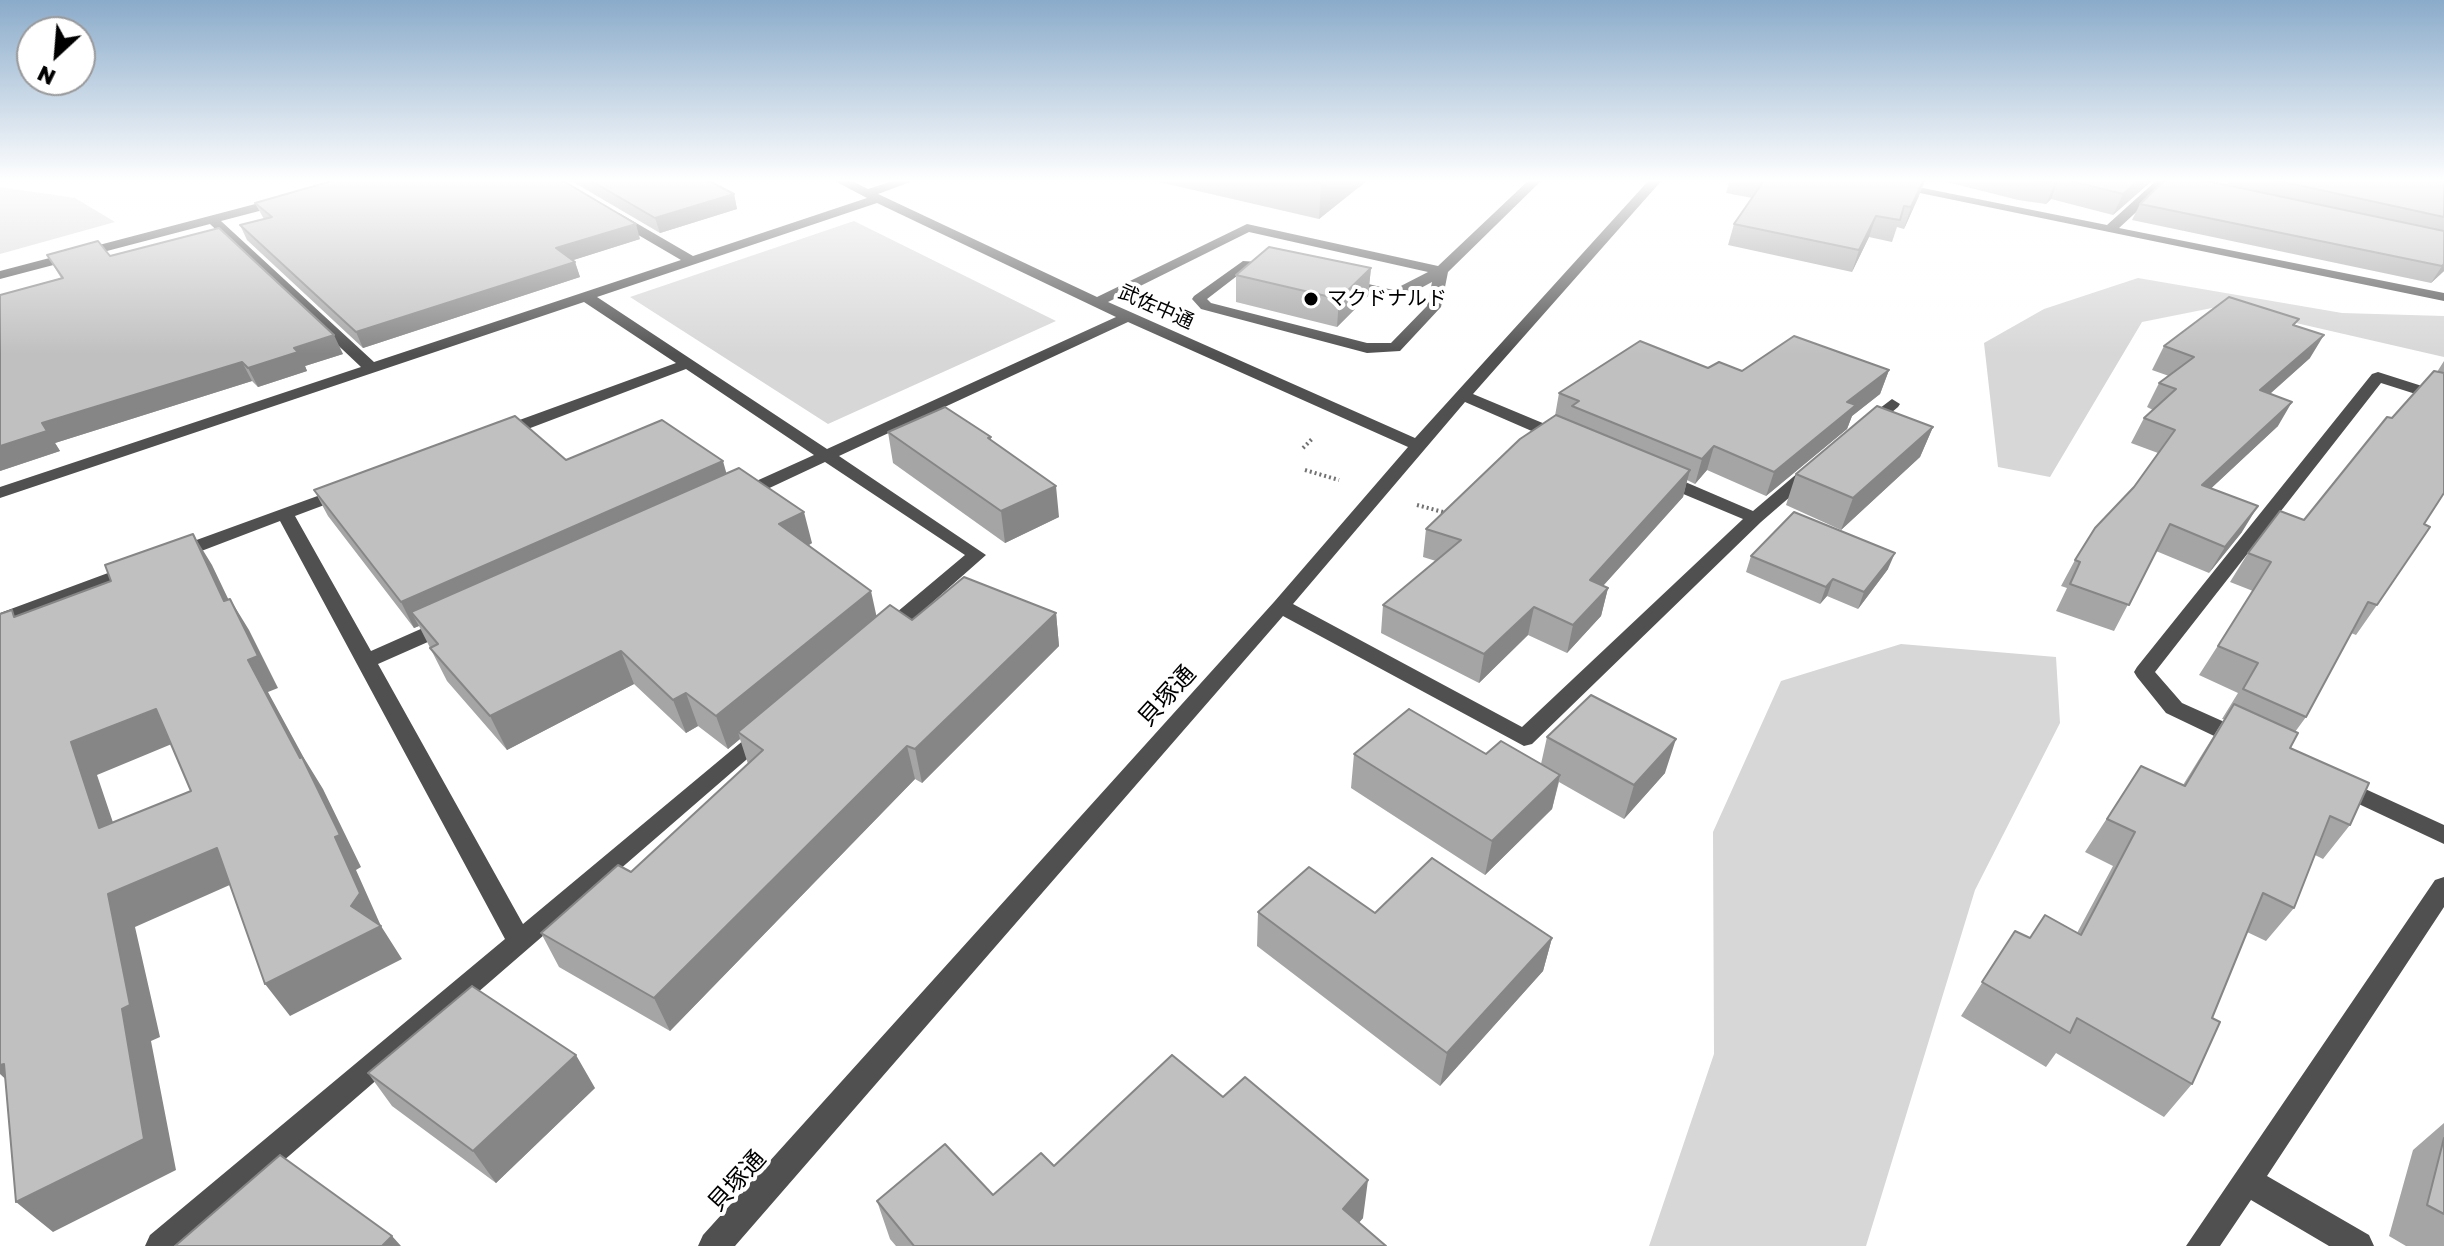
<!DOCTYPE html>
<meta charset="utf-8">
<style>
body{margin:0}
#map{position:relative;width:2444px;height:1246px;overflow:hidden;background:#fff;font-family:"Golos Text",sans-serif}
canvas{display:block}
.north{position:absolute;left:16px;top:16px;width:80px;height:80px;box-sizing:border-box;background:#fff;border:2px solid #999;border-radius:50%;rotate:206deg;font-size:22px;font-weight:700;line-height:32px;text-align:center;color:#000}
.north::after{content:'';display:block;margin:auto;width:28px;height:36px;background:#000;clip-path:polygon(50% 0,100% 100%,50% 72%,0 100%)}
</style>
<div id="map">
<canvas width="2444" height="1246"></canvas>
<div class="north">N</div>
</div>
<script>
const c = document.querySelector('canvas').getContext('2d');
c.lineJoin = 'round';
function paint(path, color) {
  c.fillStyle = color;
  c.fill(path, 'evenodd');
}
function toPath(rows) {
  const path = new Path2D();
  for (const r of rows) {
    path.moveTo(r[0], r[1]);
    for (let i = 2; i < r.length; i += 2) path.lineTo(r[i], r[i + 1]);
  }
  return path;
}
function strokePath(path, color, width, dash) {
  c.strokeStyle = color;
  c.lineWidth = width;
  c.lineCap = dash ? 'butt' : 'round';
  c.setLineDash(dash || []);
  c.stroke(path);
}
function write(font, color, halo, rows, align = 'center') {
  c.font = font + ' "Golos Text","Noto Sans JP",sans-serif';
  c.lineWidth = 8;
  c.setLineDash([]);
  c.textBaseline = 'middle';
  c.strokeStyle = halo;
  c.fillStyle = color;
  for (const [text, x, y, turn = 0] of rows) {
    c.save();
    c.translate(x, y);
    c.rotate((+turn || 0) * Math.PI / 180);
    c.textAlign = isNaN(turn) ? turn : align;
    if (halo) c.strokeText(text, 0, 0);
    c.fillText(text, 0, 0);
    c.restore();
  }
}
const green = toPath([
 [0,187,75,198,115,222,0,254],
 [854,221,1056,321,828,424,630,297],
 [2138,278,2342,313,2444,316,2444,357,2222,306,2142,322,2050,477,1998,467,1984,343,2044,309],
 [1901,644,2056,657,2060,723,1975,890,1866,1246,1649,1246,1714,1054,1713,832,1781,681]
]);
const path = toPath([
 [1303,448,1313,438],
 [1305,470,1339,480],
 [1417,505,1443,512]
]);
const minor = toPath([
 [831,179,848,179,868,189,899,179,918,179,878,194,1097,297,1247,224,1438,266,1530,179,1543,179,1448,272,1441,307,1400,351,1367,353,1201,309,1192,299,1194,296,1243,261,1274,263,1281,267,1274,271,1246,269,1207,299,1211,303,1367,343,1391,343,1427,306,1432,282,1408,295,1393,298,1337,282,1344,278,1393,290,1428,272,1249,232,1108,302,1415,438,1650,179,1663,179,1473,394,1569,434,1569,442,1557,442,1465,402,1293,604,1522,727,1743,519,1657,483,1654,479,1657,475,1669,475,1753,511,1806,466,1818,466,1821,470,1761,522,1532,744,1524,746,1283,616,735,1246,698,1246,703,1235,1274,602,1408,447,1128,322,839,456,986,555,892,638,885,640,878,638,875,633,878,628,965,555,825,462,746,499,734,499,731,495,734,491,814,455,686,369,504,438,492,438,492,430,676,363,584,302,0,498,0,487,361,367,210,224,0,279,0,271,282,197,288,201,286,204,221,221,374,362,681,260,611,219,611,213,619,213,693,256,867,198,831,179],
 [877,203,1116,317,827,449,597,297,877,203],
 [1852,179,1878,179,2107,225,2158,179,2172,179,2119,228,2444,293,2444,301,1852,179],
 [2378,372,2444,393,2444,403,2381,383,2155,672,2182,703,2249,733,2252,739,2249,745,2233,745,2166,713,2137,677,2134,672,2137,667,2372,374,2378,372],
 [1892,399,1900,404,1898,407,1871,430,1859,430,1859,424,1892,399],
 [345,486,351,487,354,491,351,495,295,516,371,651,441,620,455,620,458,625,455,630,378,664,523,924,757,729,765,726,773,729,776,734,185,1246,145,1246,150,1235,505,939,280,521,183,558,169,558,167,554,169,550,345,486],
 [135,563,142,565,145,569,142,573,0,626,0,613,135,563],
 [2339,777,2444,825,2444,844,2331,791,2328,785,2331,779,2339,777],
 [2444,877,2444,907,2267,1176,2369,1235,2374,1246,2329,1246,2251,1200,2220,1246,2186,1246,2435,880,2444,877]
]);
const wall = toPath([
 [568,179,705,179,734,194,737,209,660,233],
 [1146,179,1369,179,1319,219],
 [1730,179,1926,179,1904,229,1897,227,1892,242,1869,237,1852,272,1728,245,1734,224,1752,198,1726,193],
 [1935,179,2154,179,2113,215,2051,199,2046,204,2018,200],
 [2166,179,2216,179,2214,183,2227,185,2230,179,2444,179,2444,271,2431,283,2132,220,2140,204],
 [255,203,640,239,573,260,575,262,580,277,363,348,247,240,240,225,264,219],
 [47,255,110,256,343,354,305,366,307,371,258,387,252,381,55,443,60,451,0,471,0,295,61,278],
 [1371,268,1368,296,1337,327,1236,302,1236,275],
 [2296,325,2310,358,2270,394,2278,426,2211,488,2242,532,2209,573,2156,551,2114,631,2056,611,2067,588,2061,586,2075,560,2134,487,2158,453,2131,443,2144,418,2153,410,2147,407,2159,383,2169,376,2152,370,2164,346],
 [2444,361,2444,493,2424,524,2377,605,2356,635,2351,633,2306,717,2295,732,2290,748,2350,825,2323,859,2315,855,2294,908,2266,941,2247,932,2212,1018,2192,1084,2164,1117,2056,1053,2046,1067,1961,1016,2015,931,2030,938,2077,933,2113,866,2085,852,2141,766,2183,785,2224,719,2222,719,2238,693,2199,675,2253,591,2230,582,2248,553,2304,520,2392,418,2437,372],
 [1708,368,1742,371,1889,370,1880,394,1852,416,1847,429,1766,496,1707,470,1695,484,1687,480,1683,497,1603,586,1608,588,1601,616,1567,653,1528,635,1479,683,1381,633,1383,605,1436,561,1423,557,1426,529,1555,416,1559,393],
 [1933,427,1920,457,1841,530,1786,505,1796,474],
 [888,432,991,437,991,441,1059,517,1005,543,893,463],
 [566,460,726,473,812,543,808,546,877,616,912,620,1056,613,1059,646,922,783,915,779,670,1031,559,967,541,933,631,872,748,764,740,739,728,749,698,726,686,733,634,684,507,750,447,681,419,626,414,628,328,516,314,490],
 [1751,556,1888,569,1858,609,1827,596,1820,604,1746,572],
 [1547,737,1665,773,1624,819,1559,782,1552,809,1485,875,1351,788,1354,754,1486,754,1541,764],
 [1258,912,1375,913,1552,938,1543,971,1440,1086,1257,946],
 [368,1073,595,1088,496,1183,392,1106],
 [2444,1123,2444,1246,2406,1246,2389,1236,2413,1150],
 [1054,1166,1363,1218,1359,1222,1386,1246,896,1246,890,1239,877,1201,993,1195]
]);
const shadedWall = toPath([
 [1325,179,1369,179,1319,219,1321,183],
 [1924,179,1919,196,1904,229,1911,207],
 [2059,179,2051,199,2046,204,2055,183],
 [2140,179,2154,179,2113,215,2123,194],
 [734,194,737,209,660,233,655,218],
 [1876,216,1869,237,1852,272,1859,250],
 [636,224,640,239,561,264,556,248],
 [575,262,580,277,363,348,356,332],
 [2444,264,2444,271,2431,283,2442,266],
 [1371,268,1368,296,1337,327,1339,299],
 [334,335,343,354,305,366,307,371,258,387,248,368,294,348],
 [2324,335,2310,358,2246,415,2260,390],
 [242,362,252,381,55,443,60,451,0,471,0,446,42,423],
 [1889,370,1880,394,1852,416,1847,429,1766,496,1774,472,1847,402],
 [2292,402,2278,426,2188,510,2202,485],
 [1933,427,1920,457,1841,530,1853,498],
 [1714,446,1707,470,1695,484,1702,459],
 [723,461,730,486,411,612,419,626,414,628,401,602],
 [1690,470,1683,497,1583,608,1590,580],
 [1056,486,1059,517,1005,543,1001,511],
 [2258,506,2242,532,2209,573,2225,547],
 [804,512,812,543,787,556,779,524],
 [193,534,212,565,244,632,224,601],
 [1895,553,1888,569,1858,609,1864,592],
 [1833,579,1827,596,1820,604,1826,587],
 [1608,588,1601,616,1567,653,1573,625],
 [871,591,878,623,738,732,740,739,728,749,716,716],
 [230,599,249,630,278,688,268,692,304,758,323,789,361,867,356,870,381,926,402,959,290,1016,265,984,351,906,300,758,248,660],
 [1534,607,1528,635,1479,683,1484,654],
 [1056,613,1059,646,922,783,915,749],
 [621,651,634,684,507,750,490,716],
 [686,693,698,726,686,733,673,700],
 [156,709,179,741,97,775,126,861,99,828,71,742],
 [1676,739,1665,773,1624,819,1634,785],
 [907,746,915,779,670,1031,654,998],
 [1560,775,1552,809,1485,875,1492,841],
 [217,848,241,880,135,927,160,1037,151,1041,176,1170,53,1232,16,1202,122,1009,108,894],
 [1552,938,1543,971,1440,1086,1447,1053],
 [576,1055,595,1088,496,1183,473,1151],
 [4,1064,28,1100,0,1074,0,1065],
 [1368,1180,1363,1218,1339,1246,1343,1209],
 [392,1236,401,1246,382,1246]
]);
const building = toPath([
 [339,179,560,179,636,224,556,248,575,262,356,332,240,225,272,217,255,203,339,179],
 [588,179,705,179,734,194,655,218,588,179],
 [1306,179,1325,179,1321,183,1306,179],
 [1765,179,1924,179,1911,207,1904,206,1900,220,1876,216,1859,250,1734,224,1765,179],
 [2026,179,2059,179,2055,183,2026,179],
 [2063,179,2140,179,2123,194,2063,179],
 [2166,179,2198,179,2444,231,2444,264,2442,266,2140,204,2166,179],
 [2270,179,2444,179,2444,217,2270,179],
 [219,228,334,335,294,348,298,352,248,368,242,362,42,423,47,431,0,446,0,295,63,278,47,255,98,241,110,256,219,228],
 [1269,247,1371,268,1339,299,1236,275,1269,247],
 [2229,297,2299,319,2293,325,2324,335,2260,390,2292,402,2202,485,2258,506,2225,547,2170,524,2129,605,2070,584,2080,562,2075,560,2095,528,2134,487,2175,430,2144,418,2176,389,2159,383,2194,357,2164,346,2229,297],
 [1794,336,1889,370,1847,402,1856,405,1774,472,1714,446,1702,459,1572,406,1579,401,1559,393,1640,341,1708,368,1719,362,1742,371,1794,336],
 [2434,371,2444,373,2444,493,2424,524,2430,527,2377,605,2368,602,2306,717,2243,689,2258,663,2218,646,2271,562,2248,553,2280,511,2304,520,2387,417,2392,418,2434,371],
 [1877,406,1933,427,1853,498,1796,474,1877,406],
 [945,407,991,437,988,438,1056,486,1001,511,888,432,945,407],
 [1556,415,1690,470,1590,580,1608,588,1573,625,1534,607,1484,654,1383,605,1461,540,1426,529,1520,439,1556,415],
 [515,416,566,460,662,420,723,461,401,602,314,490,515,416],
 [739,468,804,512,779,524,871,591,716,716,686,693,673,700,621,651,490,716,430,648,438,644,411,612,739,468],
 [1794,512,1895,553,1864,592,1833,579,1826,587,1751,556,1794,512],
 [193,534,224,601,230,599,258,656,248,660,300,758,302,757,340,835,335,837,360,893,351,906,381,926,265,984,217,848,108,894,130,1005,122,1009,144,1139,16,1202,4,1064,0,1065,0,614,12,610,14,617,111,581,105,565,193,534],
 [156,709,191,791,99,828,71,742,156,709],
 [964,577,1056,613,915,749,907,746,654,998,541,933,618,865,631,872,763,750,738,732,890,605,912,620,964,577],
 [1591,695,1676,739,1634,785,1547,737,1591,695],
 [2234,704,2298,733,2290,748,2369,783,2350,825,2330,816,2294,908,2263,893,2212,1018,2220,1022,2192,1084,2077,1018,2070,1033,1982,982,2015,931,2030,938,2045,915,2081,935,2135,832,2107,819,2141,766,2185,786,2234,704],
 [1409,709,1486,754,1501,741,1560,775,1492,841,1354,754,1409,709],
 [1432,858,1552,938,1447,1053,1258,912,1309,867,1375,913,1432,858],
 [472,986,576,1055,473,1151,368,1073,472,986],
 [1172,1055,1223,1097,1245,1077,1368,1180,1343,1209,1386,1246,914,1246,877,1201,945,1144,993,1195,1041,1153,1054,1166,1172,1055],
 [2444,1138,2444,1214,2427,1205,2444,1138],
 [280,1155,392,1236,382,1246,175,1246,280,1155]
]);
const markers = [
 [1311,299,8,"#000"]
];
const farPoinames = [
 ["マクドナルド",1327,299]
];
const farStreetnames = [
 ["武佐中通",1156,307,24]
];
const streetNames = [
 ["貝塚通",1167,696,-48],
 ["貝塚通",737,1181,-48]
];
paint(green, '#d7d7d7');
strokePath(path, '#727272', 4, [2, 3]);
paint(minor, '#505050');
paint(wall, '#a5a5a5');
paint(shadedWall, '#868686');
paint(building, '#c0c0c0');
strokePath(building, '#868686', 2);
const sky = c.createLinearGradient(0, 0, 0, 354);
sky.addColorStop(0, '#8aabca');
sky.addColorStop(0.51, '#fff');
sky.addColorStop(1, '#ffffff00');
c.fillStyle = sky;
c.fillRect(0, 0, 2444, 354);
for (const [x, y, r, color] of markers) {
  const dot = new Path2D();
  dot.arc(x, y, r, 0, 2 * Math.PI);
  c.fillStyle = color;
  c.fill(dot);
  strokePath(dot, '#fff', 3);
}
write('20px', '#000', '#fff', farPoinames, 'left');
write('20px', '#000', '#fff', farStreetnames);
write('24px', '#000', '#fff', streetNames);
</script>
